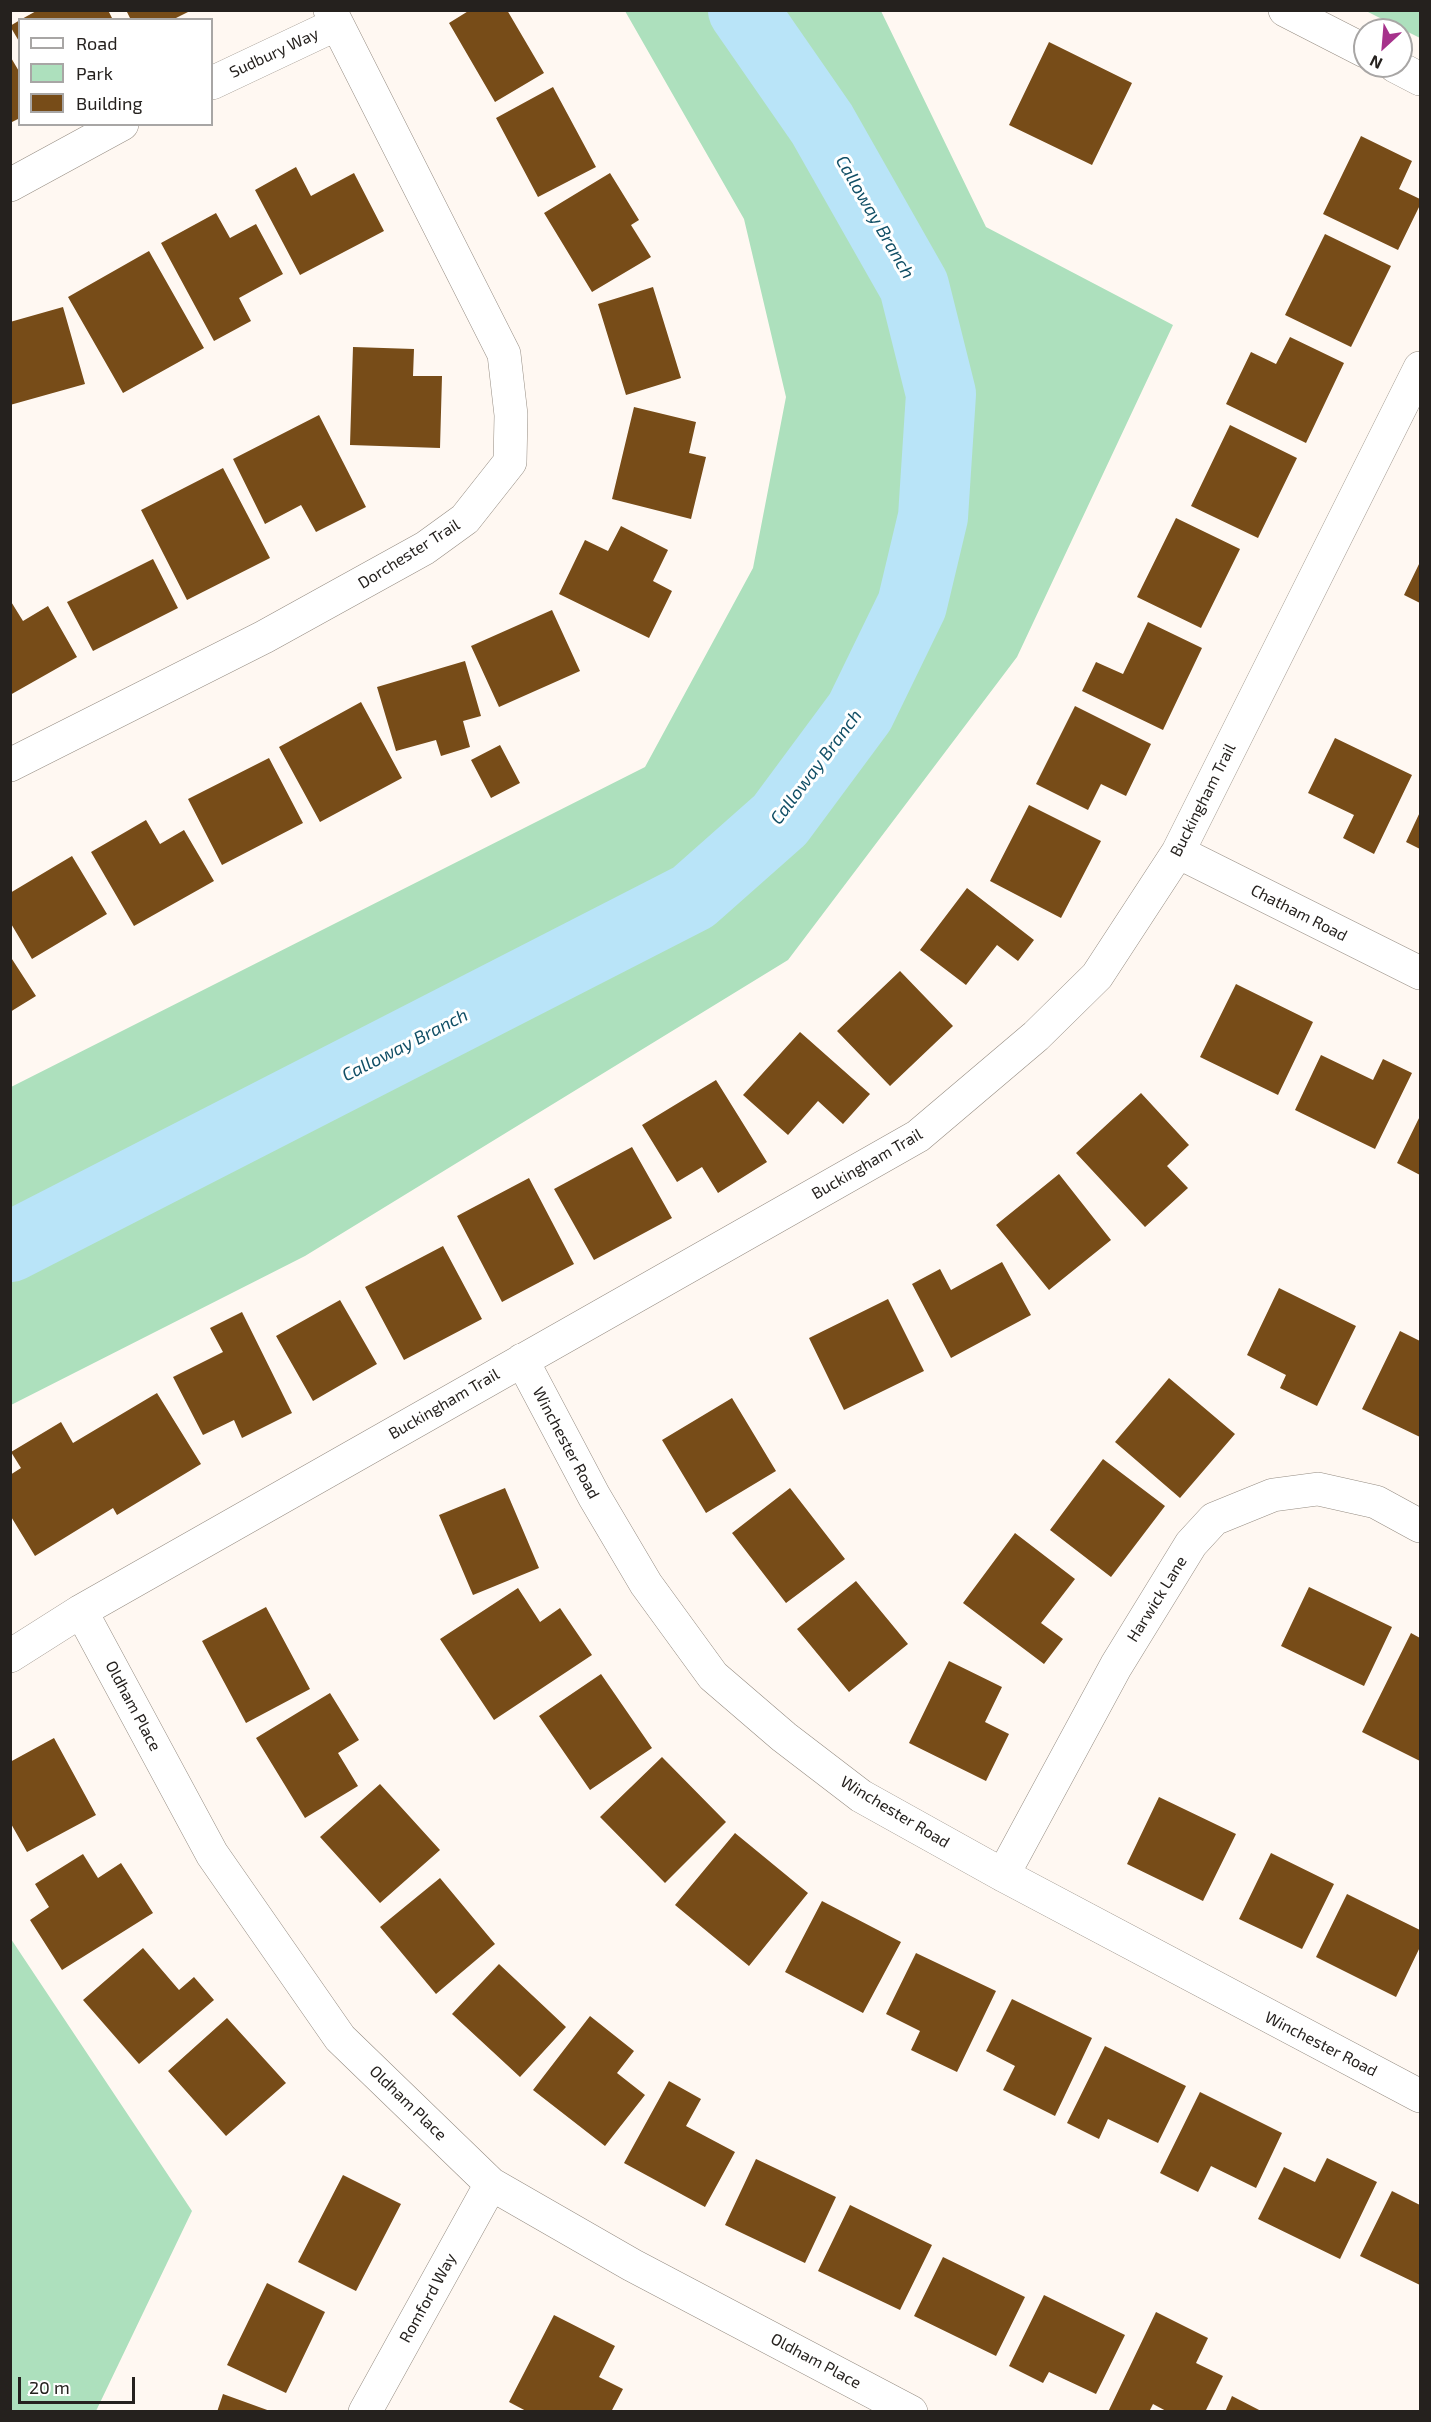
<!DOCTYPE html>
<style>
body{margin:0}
#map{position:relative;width:1431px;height:2422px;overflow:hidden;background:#fff8f2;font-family:"Exo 2",sans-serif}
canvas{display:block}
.frame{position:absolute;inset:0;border:12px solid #25211e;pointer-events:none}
.legend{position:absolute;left:18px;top:18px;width:195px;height:108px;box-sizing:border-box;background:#fff;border:2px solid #a8a6a5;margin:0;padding:8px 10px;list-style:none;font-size:18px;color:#25211e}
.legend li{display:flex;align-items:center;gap:12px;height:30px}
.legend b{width:30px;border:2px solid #a8a6a5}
.north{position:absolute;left:1353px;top:18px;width:60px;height:60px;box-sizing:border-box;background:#fff;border:2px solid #a8a6a5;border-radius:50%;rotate:206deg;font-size:16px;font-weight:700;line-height:24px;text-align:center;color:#25211e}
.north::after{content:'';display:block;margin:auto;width:21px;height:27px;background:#a6328b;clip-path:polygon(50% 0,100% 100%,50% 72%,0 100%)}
.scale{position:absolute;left:18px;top:2377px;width:117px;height:27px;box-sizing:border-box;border:3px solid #25211e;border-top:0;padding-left:8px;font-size:18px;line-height:21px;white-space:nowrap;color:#25211e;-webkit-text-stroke:4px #fff;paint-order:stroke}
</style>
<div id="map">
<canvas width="1431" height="2422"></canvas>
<div class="frame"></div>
<ul class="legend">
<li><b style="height:8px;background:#fff"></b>Road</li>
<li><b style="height:16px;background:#ade0bd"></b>Park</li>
<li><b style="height:16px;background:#774c18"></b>Building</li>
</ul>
<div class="north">N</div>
<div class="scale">20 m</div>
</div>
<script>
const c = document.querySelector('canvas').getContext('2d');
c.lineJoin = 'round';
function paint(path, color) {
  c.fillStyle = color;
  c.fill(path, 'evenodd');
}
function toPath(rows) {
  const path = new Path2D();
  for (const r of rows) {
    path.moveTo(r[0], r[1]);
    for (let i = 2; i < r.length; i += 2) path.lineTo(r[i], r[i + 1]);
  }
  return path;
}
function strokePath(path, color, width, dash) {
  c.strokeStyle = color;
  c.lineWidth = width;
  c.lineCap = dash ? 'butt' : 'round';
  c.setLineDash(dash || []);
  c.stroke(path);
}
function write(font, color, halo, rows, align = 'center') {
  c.font = font + ' "Exo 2",sans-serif';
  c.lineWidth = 6;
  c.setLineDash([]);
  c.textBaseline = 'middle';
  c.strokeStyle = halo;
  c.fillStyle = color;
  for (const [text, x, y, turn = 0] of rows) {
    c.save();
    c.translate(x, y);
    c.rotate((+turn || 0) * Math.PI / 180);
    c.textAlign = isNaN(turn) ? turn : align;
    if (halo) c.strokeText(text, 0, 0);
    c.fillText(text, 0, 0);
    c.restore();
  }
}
const green = toPath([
 [625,11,881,11,986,227,1173,325,1017,657,788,960,305,1256,11,1405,11,1087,645,767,753,568,786,397,744,219],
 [1366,11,1420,11,1420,38],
 [11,1939,192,2211,96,2411,11,2411]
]);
const river = toPath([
 [10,1247,693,897,780,820,860,712,912,605,933,517,941,394,914,286,822,124,743,10]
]);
const building = toPath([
 [38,10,108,10,113,20,20,20],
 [126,10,192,10,172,20,131,20],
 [470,10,507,10,544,73,495,102,449,23],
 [20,20,20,43,10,26],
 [1049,42,1132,83,1092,165,1009,125],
 [10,56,20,73,20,118,10,123],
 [553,87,596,167,538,197,496,118],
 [1361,136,1412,161,1399,189,1420,199,1420,205,1398,250,1323,214],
 [296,167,311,196,354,173,384,231,300,275,255,190],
 [610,173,639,220,631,225,651,257,592,292,544,213],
 [216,213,230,238,256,224,283,274,239,298,251,321,214,341,161,243],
 [1325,234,1391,266,1351,347,1285,315],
 [149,251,204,348,123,393,68,297],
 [653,287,681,378,626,395,598,304],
 [63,307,85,384,10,405,10,322],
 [1290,337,1344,363,1306,443,1226,404,1251,352,1276,364],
 [353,347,414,349,413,376,442,376,440,448,350,445],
 [634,407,696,422,689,453,706,457,691,519,612,499],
 [319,415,366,507,316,532,301,505,265,524,233,459],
 [1230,425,1297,458,1258,538,1191,506],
 [223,468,270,558,187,600,141,510],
 [1176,518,1240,549,1201,628,1137,597],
 [621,526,668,550,653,581,672,591,649,638,559,594,585,540,608,551],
 [153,559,178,608,93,651,67,602],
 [1420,562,1420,603,1404,595],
 [10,600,23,621,48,606,77,657,10,695],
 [552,610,580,671,499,707,471,646],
 [1148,622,1202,648,1163,730,1082,691,1096,662,1123,674],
 [465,661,481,716,463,721,470,747,441,756,436,740,396,751,377,687],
 [361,702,402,778,320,822,279,747],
 [1075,706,1151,744,1126,796,1101,784,1088,810,1036,784],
 [1335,738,1412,775,1374,854,1343,838,1354,815,1308,793],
 [500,745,520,783,491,798,471,760],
 [269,758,303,823,222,865,188,799],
 [1029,805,1101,841,1061,918,990,881],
 [1420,812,1420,849,1406,842],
 [146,820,160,844,184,830,214,881,134,926,91,852],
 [72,856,107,914,32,959,10,922,10,893],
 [967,888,1034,940,1018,961,997,945,966,985,920,950],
 [10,956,36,996,10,1012],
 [900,971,953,1026,890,1086,837,1031],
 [1236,984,1313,1022,1278,1095,1200,1057],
 [800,1032,870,1094,843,1124,818,1101,788,1135,743,1095],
 [1321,1055,1373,1080,1383,1059,1412,1073,1375,1149,1295,1110],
 [716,1080,767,1162,718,1193,702,1167,677,1182,642,1125],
 [1141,1093,1189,1145,1167,1166,1188,1188,1145,1227,1076,1153],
 [1420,1116,1420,1175,1397,1163],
 [632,1147,672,1218,594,1260,554,1189],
 [1059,1174,1111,1240,1049,1290,996,1225],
 [529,1178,574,1264,502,1302,457,1216],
 [443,1246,482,1319,404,1360,365,1287],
 [1002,1262,1031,1315,951,1358,912,1284,940,1269,951,1290],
 [1279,1288,1356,1326,1317,1406,1280,1388,1286,1375,1247,1355],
 [888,1299,924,1371,844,1410,809,1338],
 [340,1300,377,1364,313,1401,276,1336],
 [242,1312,292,1413,242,1438,234,1420,203,1435,173,1377,223,1352,210,1328],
 [1400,1331,1420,1341,1420,1437,1362,1409],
 [1169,1378,1235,1434,1180,1498,1115,1442],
 [157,1393,201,1464,117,1515,113,1508,35,1556,10,1515,10,1475,21,1468,11,1452,61,1422,73,1443],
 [732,1398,776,1471,706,1513,662,1440],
 [1103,1459,1165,1506,1111,1577,1050,1530],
 [505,1488,539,1568,473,1595,439,1515],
 [790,1488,845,1559,786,1603,732,1533],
 [1015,1533,1075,1579,1041,1623,1063,1639,1044,1664,963,1603],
 [856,1581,908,1644,849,1692,797,1629],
 [1309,1587,1392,1627,1364,1686,1281,1646],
 [518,1588,540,1622,560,1608,592,1655,494,1720,440,1639],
 [266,1607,310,1689,246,1723,202,1641],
 [1411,1633,1420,1638,1420,1761,1362,1732],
 [949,1661,1002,1687,985,1722,1009,1734,986,1781,909,1743],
 [601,1674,652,1748,590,1790,539,1716],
 [330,1693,359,1740,338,1753,358,1786,305,1818,256,1738],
 [54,1738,96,1815,27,1852,10,1822,10,1762],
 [662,1757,726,1822,665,1883,600,1817],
 [380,1784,440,1850,380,1903,320,1837],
 [1159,1797,1236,1834,1203,1901,1127,1864],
 [735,1833,808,1893,749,1966,675,1905],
 [1271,1853,1334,1884,1302,1949,1239,1919],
 [83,1854,98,1878,121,1863,153,1913,62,1970,30,1920,49,1907,35,1884],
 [440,1878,495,1944,436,1994,380,1927],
 [1347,1894,1420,1930,1420,1947,1396,1997,1316,1957],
 [822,1901,901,1942,863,2013,785,1972],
 [143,1948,179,1990,194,1977,214,2000,139,2064,83,2000],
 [916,1953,996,1991,957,2072,911,2050,920,2031,886,2014],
 [499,1964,566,2027,520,2077,452,2014],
 [1012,1999,1092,2038,1055,2116,1003,2090,1015,2066,986,2051],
 [590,2016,634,2051,617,2073,645,2095,605,2146,533,2090],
 [227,2018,286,2083,226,2136,168,2071],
 [1105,2046,1186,2086,1158,2143,1108,2119,1099,2139,1067,2123],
 [669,2081,701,2099,686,2126,735,2152,705,2207,624,2163],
 [1200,2092,1282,2133,1256,2188,1211,2166,1198,2192,1160,2173],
 [1327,2158,1377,2182,1340,2259,1258,2219,1284,2167,1315,2182],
 [756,2159,836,2197,805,2263,725,2225],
 [343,2175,401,2204,356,2291,298,2262],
 [1392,2191,1420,2205,1420,2285,1360,2256],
 [850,2205,932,2245,900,2310,818,2271],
 [943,2257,1025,2297,996,2356,914,2316],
 [267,2283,325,2312,286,2393,227,2365],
 [1044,2295,1125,2335,1096,2394,1049,2372,1043,2383,1009,2366],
 [1156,2312,1208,2338,1196,2363,1223,2376,1205,2412,1168,2412,1153,2404,1149,2412,1108,2412],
 [554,2315,615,2346,599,2377,623,2389,611,2412,528,2412,509,2402],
 [223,2394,270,2411,270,2412,217,2412],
 [1232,2396,1263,2412,1225,2412]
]);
const minor = toPath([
 [212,83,337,24],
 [10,185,122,124],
 [10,765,264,637,425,548,465,519,510,462,511,415,504,354,330,10],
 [1178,852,1420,973],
 [522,1360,594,1496,646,1584,713,1676,784,1737,861,1796,1003,1875,1420,2096],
 [81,1611,212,1854,340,2038,491,2184,632,2265,911,2412],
 [10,1656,81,1611,918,1136,1036,1036,1097,976,1178,852,1420,368],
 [1003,1875,1116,1666,1191,1544,1214,1519,1273,1495,1318,1489,1376,1502,1420,1526],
 [365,2412,491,2184]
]);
const major = toPath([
 [1285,10,1365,51],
 [1395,66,1420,79]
]);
const streetNames = [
 ["Sudbury Way",274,53,-25],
 ["Dorchester Trail",409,554,-32],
 ["Buckingham Trail",1203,800,-63],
 ["Chatham Road",1299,913,27],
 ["Buckingham Trail",867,1164,-30],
 ["Buckingham Trail",444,1404,-30],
 ["Winchester Road",566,1443,62],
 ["Harwick Lane",1157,1599,-58],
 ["Oldham Place",133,1706,62],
 ["Winchester Road",895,1812,31],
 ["Winchester Road",1321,2044,27],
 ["Oldham Place",408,2103,44],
 ["Romford Way",428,2298,-61],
 ["Oldham Place",816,2361,28]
];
const waterNames = [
 ["Calloway Branch",875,217,60],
 ["Calloway Branch",816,767,-53],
 ["Calloway Branch",405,1045,-27]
];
paint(green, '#ade0bd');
strokePath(river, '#b9e4f8', 70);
paint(building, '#774c18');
strokePath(minor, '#958c82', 34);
strokePath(major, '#958c82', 34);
strokePath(minor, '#fff', 33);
strokePath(major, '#fff', 33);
write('16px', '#25211e', '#fff', streetNames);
write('italic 18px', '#114f66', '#fff', waterNames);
</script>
